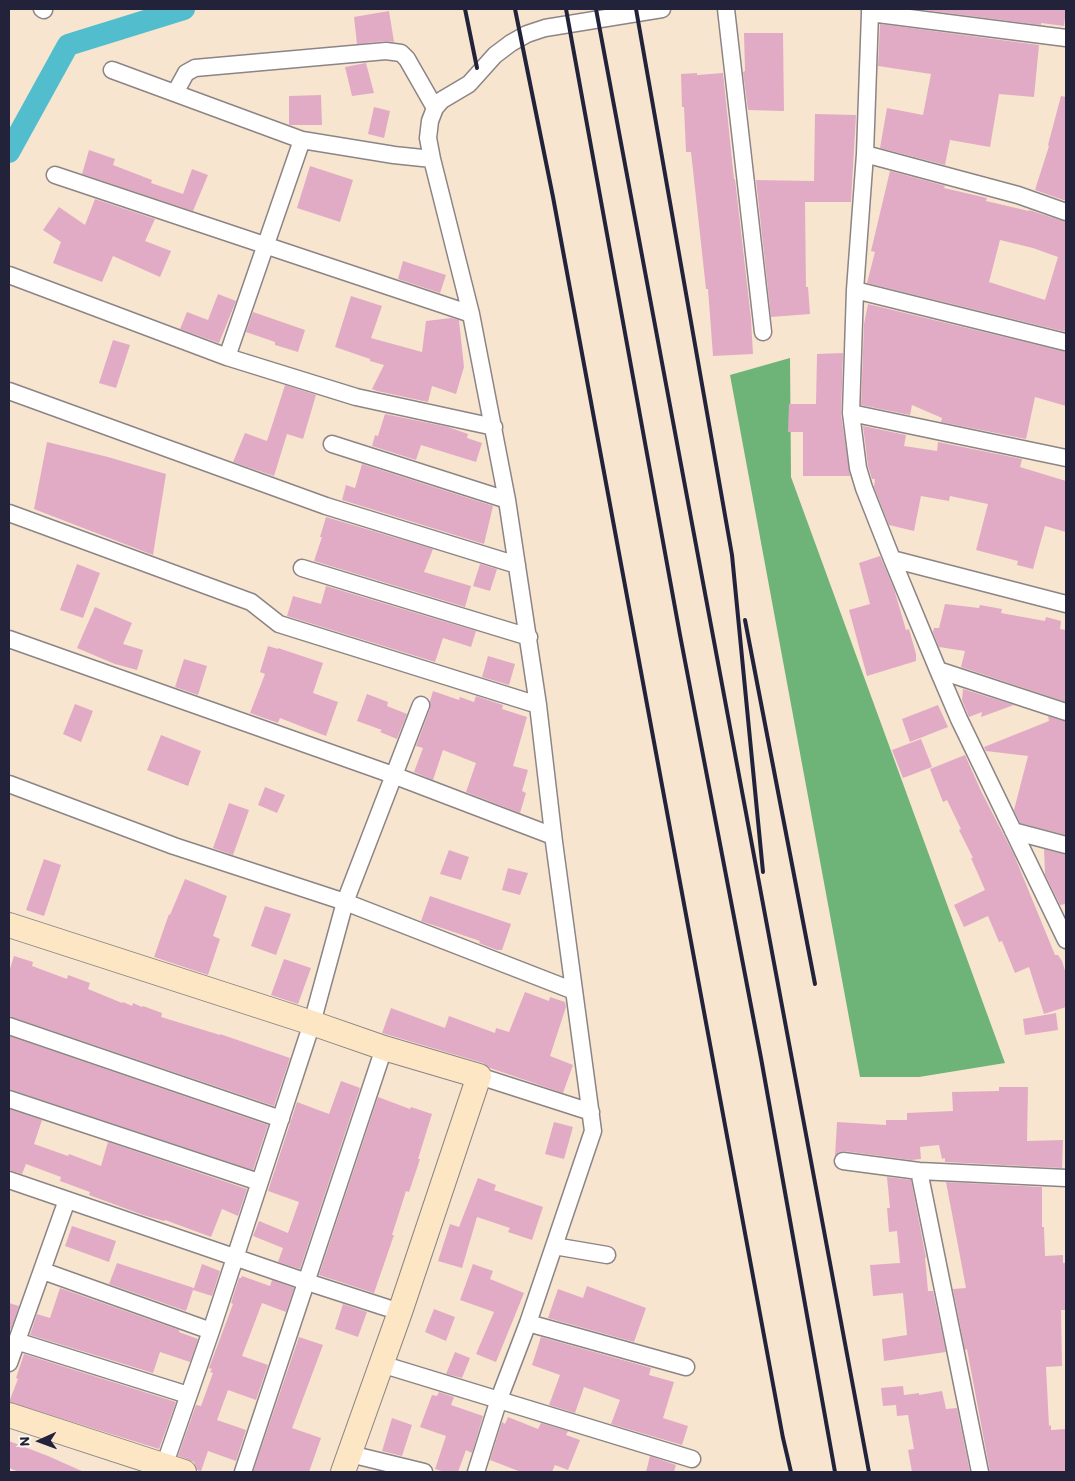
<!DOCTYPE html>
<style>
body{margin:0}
#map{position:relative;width:1075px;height:1481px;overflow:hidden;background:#f7e5cf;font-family:Itim,sans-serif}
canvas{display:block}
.frame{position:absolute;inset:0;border:10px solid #22223b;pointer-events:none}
.north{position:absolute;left:15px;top:1416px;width:50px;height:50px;-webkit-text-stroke:4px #fbf7ec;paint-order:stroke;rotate:268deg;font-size:14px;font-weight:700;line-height:20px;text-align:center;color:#22223b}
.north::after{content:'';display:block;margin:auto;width:18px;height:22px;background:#22223b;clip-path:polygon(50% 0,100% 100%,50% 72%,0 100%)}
</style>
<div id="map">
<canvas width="1075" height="1481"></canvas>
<div class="frame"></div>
<div class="north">N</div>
</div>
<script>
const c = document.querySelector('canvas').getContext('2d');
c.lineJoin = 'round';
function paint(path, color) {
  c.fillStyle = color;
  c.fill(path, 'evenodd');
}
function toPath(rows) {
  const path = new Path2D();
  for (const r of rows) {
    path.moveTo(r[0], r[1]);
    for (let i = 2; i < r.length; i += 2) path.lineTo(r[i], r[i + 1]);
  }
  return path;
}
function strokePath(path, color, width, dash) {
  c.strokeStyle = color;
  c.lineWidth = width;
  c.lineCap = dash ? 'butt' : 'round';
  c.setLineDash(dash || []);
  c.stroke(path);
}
const forest = toPath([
 [790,358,791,477,1005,1063,919,1077,860,1077,730,375]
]);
const canal = toPath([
 [9,152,68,45,184,9]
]);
const building = toPath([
 [916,9,1066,9,1064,26,1041,23,1041,25],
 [389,11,394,42,385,41,357,44,354,17],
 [880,24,1039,45,1034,97,999,94,990,147,950,140,945,165,880,148,887,108,923,115,931,74,878,66],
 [744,33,783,33,784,111,748,110,743,72,745,71],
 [366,63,374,93,352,96,345,67],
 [697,73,697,75,723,73,734,179,735,179,751,319,753,354,713,356,708,289,706,289,691,152,686,152,684,107,682,107,681,74],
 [321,95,322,125,289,125,289,96],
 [1061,96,1066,97,1066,201,1035,190,1049,146,1048,145],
 [374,107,390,111,384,138,368,134],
 [815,114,856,115,851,202,805,202,806,287,808,287,810,314,771,317,756,180,814,181],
 [89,150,115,159,113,165,152,180,151,183,183,194,192,169,208,175,193,211,82,174],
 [310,166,353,180,340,222,297,208],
 [890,171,942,185,945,186,944,188,987,198,986,201,1029,211,1029,210,1066,222,1066,332,867,283,875,252,871,251],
 [1000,240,1033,248,1058,257,1045,300,989,282],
 [95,199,155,219,145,241,171,251,160,277,113,256,102,282,53,263,61,242,43,230,59,207,85,225],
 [403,261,446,275,440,293,398,279],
 [218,294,236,301,219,343,180,329,187,312,208,320],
 [351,296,382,306,371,338,422,352,426,321,451,318,459,320,464,367,456,394,432,386,428,402,377,391,372,389,384,365,370,361,370,359,335,347],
 [868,304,1066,352,1066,406,1035,397,1026,439,941,422,942,418,912,405,910,415,861,405,864,324],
 [253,312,305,330,298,352,275,345,275,342,246,332],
 [113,340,130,345,116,388,99,383],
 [843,353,841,414,850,476,803,476,803,432,788,432,789,404,816,404,817,354],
 [285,385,316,395,303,439,287,434,274,476,233,462,245,433,267,441],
 [385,414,448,427,468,434,467,438,482,443,476,462,421,445,416,460,372,446,375,435,378,436],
 [863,426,906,435,904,446,937,451,938,442,1022,459,1020,467,1066,481,1066,532,1045,526,1033,569,1017,565,1018,561,976,550,988,504,950,496,949,501,921,496,914,531,889,525,874,487,875,479,872,479,868,466],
 [47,442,108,457,166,474,153,555,34,509],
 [362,464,493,506,484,544,342,500,346,485,355,488],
 [326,517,433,549,424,572,471,586,465,607,314,561,322,537,320,537],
 [880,556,894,589,906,630,909,629,916,654,916,661,867,676,849,610,870,604,859,563],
 [77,564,100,573,83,618,60,610],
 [480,564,497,569,490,591,473,586],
 [326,586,476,631,471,647,443,638,435,662,287,616,293,596,321,604],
 [945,604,979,608,980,605,1002,609,1001,613,1045,621,1046,617,1061,621,1060,629,1066,630,1066,702,961,667,965,651,939,647,933,632,934,628,939,628],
 [95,607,132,623,123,644,143,650,137,670,115,664,77,648],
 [268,646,278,649,278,648,323,663,313,693,338,702,326,736,280,718,278,723,250,713,265,674,260,672],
 [488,656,515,664,509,685,482,677],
 [184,659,207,666,198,695,175,687],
 [963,689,1014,705,981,717,982,712,969,717,962,700],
 [433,691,459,700,460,697,474,702,476,696,503,705,502,709,527,717,513,766,528,770,522,791,526,793,520,813,466,792,476,763,443,750,433,780,414,772,423,748,416,746,430,709,430,701],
 [367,694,388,702,387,706,407,714,397,739,380,732,382,730,357,721],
 [75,704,93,711,81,742,63,734],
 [938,705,948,727,910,742,902,719],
 [1048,716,1066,722,1066,835,1020,823,1014,810,1028,756,986,751,984,747,1049,721],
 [161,735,201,751,188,786,147,770],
 [921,739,932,767,903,778,892,750],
 [965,755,981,791,1014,855,1055,955,1058,955,1062,961,1066,974,1066,1007,1044,1014,1029,967,1015,973,1002,941,999,942,988,916,964,927,954,905,985,890,971,858,973,858,959,830,961,829,947,800,943,802,930,769],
 [265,787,285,795,277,813,258,805],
 [229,803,249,810,233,855,213,848],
 [1044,849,1066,855,1066,904,1060,905,1045,874],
 [449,850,469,857,461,880,440,874],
 [44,859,61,865,44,916,26,910],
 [508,868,528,873,520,895,502,890],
 [185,879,227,896,213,936,220,939,208,975,154,957,169,914,170,915],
 [430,896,511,924,502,950,497,950,479,943,480,941,421,921],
 [265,906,291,914,276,955,251,946],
 [14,956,33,962,32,966,67,979,68,975,90,983,88,989,122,1003,123,1002,132,1006,133,1003,142,1007,143,1006,162,1013,161,1017,220,1035,220,1034,290,1058,274,1106,9,1016,9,972],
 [284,959,311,968,298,1004,271,995],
 [525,992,549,1001,550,997,565,1002,566,1007,550,1056,573,1065,563,1093,490,1068,483,1063,382,1033,391,1008,445,1028,449,1016,495,1033,496,1028,509,1032],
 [1056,1013,1058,1030,1025,1035,1023,1019],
 [9,1036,268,1125,253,1170,9,1089],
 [341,1081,360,1088,300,1269,278,1262,283,1248,253,1236,259,1221,288,1233,299,1202,268,1191,297,1102,329,1114],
 [999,1087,1028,1087,1027,1141,1063,1140,1062,1168,945,1162,945,1158,942,1159,939,1145,920,1147,921,1159,911,1160,844,1151,839,1152,835,1156,837,1122,886,1125,886,1120,907,1120,907,1113,953,1111,952,1092,999,1091],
 [378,1097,410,1109,411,1107,432,1114,418,1159,420,1159,409,1192,406,1191,392,1235,394,1235,374,1293,319,1275],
 [9,1109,42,1120,34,1144,68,1156,69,1154,101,1166,108,1142,247,1189,238,1216,222,1209,211,1237,165,1220,164,1221,143,1215,89,1195,90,1192,60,1181,61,1177,26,1164,22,1174,9,1170],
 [554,1122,573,1127,564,1159,545,1154],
 [887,1177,911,1180,926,1258,925,1258,928,1291,933,1291,946,1352,884,1361,882,1339,907,1335,903,1293,873,1296,870,1265,900,1263,897,1231,889,1232,887,1208,890,1208],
 [478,1178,496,1185,494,1190,543,1207,532,1240,508,1232,510,1228,477,1217,462,1268,438,1261,450,1224,459,1227],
 [946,1182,1042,1187,1042,1227,1044,1227,1045,1256,1063,1255,1063,1263,1066,1263,1066,1310,1061,1310,1062,1366,1046,1367,1049,1426,1051,1425,1051,1430,1066,1429,1066,1472,990,1472,967,1349,965,1350,953,1289,966,1288],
 [72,1226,116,1241,109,1262,65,1246],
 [117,1263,194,1288,202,1264,220,1271,212,1296,193,1290,186,1311,109,1284],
 [473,1264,493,1271,490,1279,524,1293,496,1362,476,1354,494,1312,460,1300],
 [242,1276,270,1286,272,1280,294,1288,286,1312,262,1303,242,1356,268,1365,256,1400,228,1390,217,1420,246,1430,236,1461,208,1451,201,1471,197,1470,194,1462,178,1456,196,1405,201,1406,213,1373,210,1372,212,1369,209,1368,233,1304,231,1303,239,1278,241,1278],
 [587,1286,646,1308,634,1342,548,1318,558,1289,583,1298],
 [60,1288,179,1330,179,1332,198,1339,190,1362,160,1352,153,1373,30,1335,37,1314,50,1318],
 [9,1303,19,1306,11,1329,9,1328],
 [343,1304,367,1312,358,1337,335,1329],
 [434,1309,455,1317,446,1341,425,1332],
 [299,1337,323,1345,292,1428,321,1438,309,1472,253,1472],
 [541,1337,651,1368,649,1375,674,1382,663,1418,688,1426,682,1445,611,1424,620,1400,584,1387,575,1413,549,1405,560,1375,532,1365],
 [455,1352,470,1358,462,1378,446,1374],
 [24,1354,176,1402,159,1449,9,1402,18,1379,16,1378],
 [903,1386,904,1395,919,1393,919,1395,942,1391,946,1409,957,1408,970,1472,912,1472,908,1450,914,1449,908,1415,897,1416,896,1405,883,1406,881,1388],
 [439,1392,454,1397,451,1405,483,1416,472,1453,466,1450,458,1472,445,1472,435,1469,446,1436,420,1427,432,1395,437,1396],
 [508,1417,538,1429,541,1423,568,1431,566,1435,580,1440,568,1470,555,1465,552,1472,521,1472,490,1460,502,1422,505,1424],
 [392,1418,412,1425,402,1456,382,1451],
 [9,1441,48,1456,84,1472,19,1472,9,1468],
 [650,1456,676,1465,674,1472,646,1472]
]);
const street = toPath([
 [42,9,44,10],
 [726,9,763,332],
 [870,9,870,13,1066,38],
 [870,13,865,154,855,290,851,413,858,468,864,488,892,559,938,670,959,719,1066,940],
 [112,70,302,140,394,155,432,159,471,314,507,500,538,705,554,842,593,1131,528,1323,499,1399,476,1472],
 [175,93,186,73,195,68,386,51,401,53,407,59,435,108],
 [302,140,227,357,356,397,494,427],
 [865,154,1018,195,1066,212],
 [432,159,428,138,430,121,435,108,442,100,469,84,495,55,511,43,527,34,545,28,662,9],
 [55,175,471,314],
 [9,275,227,357],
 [855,290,1065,342],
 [9,391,326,506,517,565],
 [851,413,1066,458],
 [332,444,507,500],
 [9,513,251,602,279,624,538,705],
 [892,559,1066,604],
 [302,568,529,637],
 [9,639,393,775,553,836],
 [938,670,1066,712],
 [9,784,174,846,345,902,574,991],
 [1013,831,1066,845],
 [9,1026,281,1119],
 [479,1076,591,1112],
 [9,1099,259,1182],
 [843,1161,919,1171,1066,1178],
 [919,1171,980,1472],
 [9,1180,307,1282,400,1312],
 [554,1246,607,1255],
 [43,1271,211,1331],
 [528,1323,686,1367],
 [16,1341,188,1395],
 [9,1363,67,1200],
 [381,1364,692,1459],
 [350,1454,424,1472],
 [162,1472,211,1331,312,1023,345,902,421,705],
 [243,1472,384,1048]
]);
const secondary = toPath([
 [9,925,312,1023,384,1048,479,1076,400,1312,343,1472],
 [9,1415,184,1472]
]);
const rail = toPath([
 [465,9,477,68],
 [515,9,553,197,783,1438,791,1472],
 [566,9,680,635,761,1058,835,1472],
 [596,9,869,1472],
 [636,9,732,555,763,872],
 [745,620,815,984]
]);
paint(forest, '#6eb378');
strokePath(canal, '#52becd', 22);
paint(building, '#e2abc5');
strokePath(street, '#8c8485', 19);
strokePath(secondary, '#8c8485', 26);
strokePath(street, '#fff', 16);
strokePath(secondary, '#fce6c4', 24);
strokePath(rail, '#22223b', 4);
</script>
